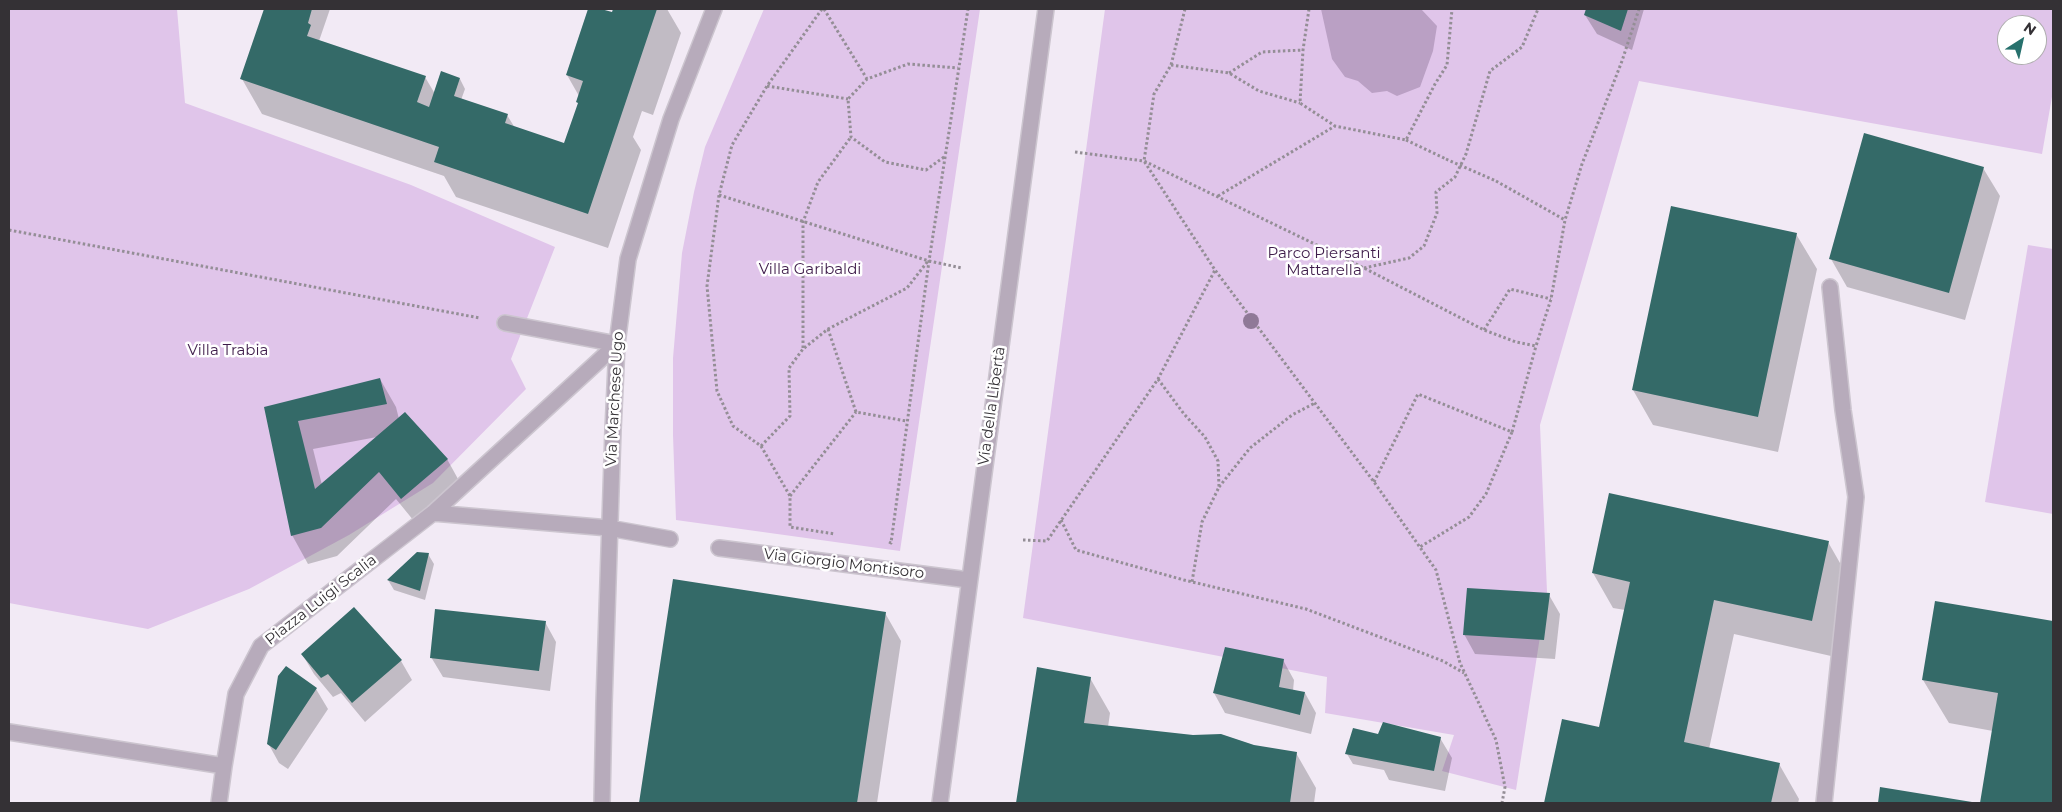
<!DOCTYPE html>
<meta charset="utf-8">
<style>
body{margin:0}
#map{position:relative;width:2062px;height:812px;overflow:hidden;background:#f2eaf5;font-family:Montserrat,sans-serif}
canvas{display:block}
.frame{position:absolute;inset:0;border:10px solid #343135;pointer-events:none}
.north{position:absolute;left:1997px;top:15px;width:50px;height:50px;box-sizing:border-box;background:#fff;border:1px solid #aeadae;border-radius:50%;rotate:35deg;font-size:14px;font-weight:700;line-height:20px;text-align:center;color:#343135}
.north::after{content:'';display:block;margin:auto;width:18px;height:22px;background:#27716d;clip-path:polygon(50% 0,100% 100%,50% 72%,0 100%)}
</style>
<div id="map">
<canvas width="2062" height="812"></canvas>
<div class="frame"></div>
<div class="north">N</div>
</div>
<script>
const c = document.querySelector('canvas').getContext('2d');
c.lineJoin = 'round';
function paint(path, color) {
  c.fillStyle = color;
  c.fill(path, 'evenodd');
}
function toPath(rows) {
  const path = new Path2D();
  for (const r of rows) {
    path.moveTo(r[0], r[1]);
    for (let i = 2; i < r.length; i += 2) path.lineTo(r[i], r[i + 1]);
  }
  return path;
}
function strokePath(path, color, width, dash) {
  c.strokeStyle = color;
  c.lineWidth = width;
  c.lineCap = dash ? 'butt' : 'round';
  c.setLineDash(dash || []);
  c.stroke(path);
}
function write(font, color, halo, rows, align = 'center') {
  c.font = font + ' Montserrat,sans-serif';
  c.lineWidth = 5;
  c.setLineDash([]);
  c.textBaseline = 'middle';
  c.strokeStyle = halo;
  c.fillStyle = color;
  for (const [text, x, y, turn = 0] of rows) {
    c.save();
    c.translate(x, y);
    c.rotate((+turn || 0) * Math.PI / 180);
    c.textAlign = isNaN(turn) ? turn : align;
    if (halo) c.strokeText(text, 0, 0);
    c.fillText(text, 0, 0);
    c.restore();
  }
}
const green = toPath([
 [9,9,177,9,185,103,411,185,555,247,511,359,526,389,433,483,349,535,249,589,148,629,9,603],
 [764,9,980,9,900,551,676,520,673,435,673,358,682,253,694,192,705,147],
 [1105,9,2053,9,2053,91,2042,154,1639,81,1540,425,1547,592,1516,790,1442,771,1454,735,1325,713,1327,677,1023,618],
 [2007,25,2037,25,2037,55,2007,55],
 [2028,245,2053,249,2053,514,1985,502]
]);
const water = toPath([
 [1321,9,1421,9,1437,26,1433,51,1420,87,1397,96,1387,91,1372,93,1358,81,1345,77,1332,59]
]);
const shadow = toPath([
 [266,9,330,9,319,41,425,77,435,94,460,79,465,89,461,100,507,115,515,128,565,145,579,104,579,96,567,75,590,9,597,9,612,14,614,9,667,9,681,33,653,115,642,111,633,137,641,150,608,248,456,197,444,176,262,114,242,79],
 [1587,9,1644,9,1632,50,1597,34,1585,15],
 [1983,168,2000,196,1965,320,1847,287,1831,259],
 [1796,234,1817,269,1778,452,1653,425,1633,390],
 [380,379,396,407,399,419,447,459,463,488,418,526,396,499,337,556,308,564,292,535,265,408],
 [377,437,322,485,313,449],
 [1828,542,1848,577,1831,656,1734,634,1709,749,1779,764,1799,799,1798,803,1546,803,1563,720,1600,728,1625,610,1613,608,1593,573],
 [428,554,434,564,425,600,394,590,388,580],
 [674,580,885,613,901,641,877,803,641,803],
 [1549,595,1560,614,1555,659,1475,654,1464,634],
 [1936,602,2053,622,2053,803,1981,803,1993,731,1949,723,1923,680],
 [545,622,556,642,550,691,443,677,431,657],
 [302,654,401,661,412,680,365,722,341,693,333,697,314,674],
 [1283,660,1294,680,1293,691,1305,693,1316,713,1311,734,1225,713,1214,693],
 [1038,669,1090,678,1110,713,1108,727,1193,736,1296,753,1316,788,1314,803,1018,803],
 [316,689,328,709,288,769,279,763,268,743],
 [1378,735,1440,738,1452,758,1445,791,1389,780,1384,770,1353,764,1347,754],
 [1881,789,1970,803,1879,803]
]);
const building = toPath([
 [264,9,312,9,308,23,311,25,307,36,426,76,417,102,429,107,441,71,460,78,454,96,508,114,505,123,564,143,578,103,576,102,583,81,566,75,588,9,601,9,612,12,613,9,657,9,588,214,434,162,439,147,240,79],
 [1586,9,1628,9,1621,31,1584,15],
 [1864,133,1984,167,1949,293,1829,259],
 [1671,206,1797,233,1758,417,1632,390],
 [380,378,387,404,298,421,315,489,405,412,448,459,401,499,379,472,321,528,291,536,264,407],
 [1609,493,1829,541,1812,621,1714,600,1684,742,1780,763,1771,803,1544,803,1562,719,1599,727,1630,582,1592,573],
 [417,552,429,553,420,591,387,580],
 [673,579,886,612,857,803,639,803],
 [1467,588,1550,593,1544,640,1463,635],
 [1935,601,2053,621,2053,803,1980,803,1998,693,1922,680],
 [354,607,402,660,352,703,328,674,321,678,301,654],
 [435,609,546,621,539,671,430,658],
 [1225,647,1284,659,1279,687,1305,692,1300,715,1213,693],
 [286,666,317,688,276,750,267,744,278,676],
 [1037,667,1091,677,1084,723,1193,735,1221,734,1254,745,1297,752,1290,803,1016,803],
 [1383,722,1441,737,1434,771,1345,754,1353,728,1378,734],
 [1880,787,1972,802,1971,803,1878,803]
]);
const path = toPath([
 [822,9,767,86,732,145,719,195,707,286,717,391,733,426,761,446,790,496,790,527,835,534],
 [824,9,867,79],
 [1185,9,1171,65,1154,94,1144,161,1215,270,1374,482,1436,570,1460,663,1496,740,1505,787,1502,803],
 [1309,9,1303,50,1300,103,1335,126,1406,140,1435,84,1447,65,1452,9],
 [1171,65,1229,73,1259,91,1300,103],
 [1229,73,1262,52,1303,50],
 [767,86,848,99],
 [1406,140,1446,159],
 [1075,152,1144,161,1364,268,1484,330,1516,342,1536,346,1551,299,1565,220,1582,164,1622,61,1639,9],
 [944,157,926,170,885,162,851,137,848,99,867,79,908,64,958,68],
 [1496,181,1565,220],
 [719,195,929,261,962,268],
 [1218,196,1335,126],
 [9,230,480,318],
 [1364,268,1409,258,1424,246,1437,213,1436,192,1455,177,1466,154,1490,71,1522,47,1538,9],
 [828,329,856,412,906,421],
 [1484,330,1510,289,1551,299],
 [803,348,803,222,818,182,851,137],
 [1158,379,1184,414,1205,437,1218,461,1219,487,1202,522,1192,582],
 [1512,432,1536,346],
 [761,446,790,416,789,368,803,349,828,329,907,288,928,261],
 [1374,482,1418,394,1512,432,1486,494,1469,517,1420,547],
 [1219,487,1250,448,1292,415,1315,403],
 [790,496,856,412],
 [1061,520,1076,550,1184,580,1306,609,1443,661,1464,673],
 [1023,540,1047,541,1158,379,1215,270],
 [889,542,891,543,929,261,968,9]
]);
const minor = toPath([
 [505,323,617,344],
 [433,513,609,528,670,539],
 [719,548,969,580],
 [9,732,224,766,236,694,261,646,433,513,617,344],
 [219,803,224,766],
 [602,803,604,704,613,430,617,344,628,259,671,119,714,9],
 [940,803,1046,9],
 [1824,803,1856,497,1843,410,1830,287]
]);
const pathBridge = toPath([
 [1446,159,1496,181]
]);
const trees = [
 [1251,321]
];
const parkNames = [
 ["Parco Piersanti",1324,254],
 ["Mattarella",1324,271],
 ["Villa Garibaldi",810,270],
 ["Villa Trabia",228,351]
];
const streetNames = [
 ["Via Marchese Ugo",615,399,-87],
 ["Via della Libertà",992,406,-82],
 ["Via Giorgio Montisoro",844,564,7],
 ["Piazza Luigi Scalia",321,600,-38]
];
paint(green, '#e0c5ea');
paint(water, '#baa0c4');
paint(shadow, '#0003');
paint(building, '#346a68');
strokePath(minor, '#ccc5cf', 18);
strokePath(path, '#948e96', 3, [2.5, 2.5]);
strokePath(minor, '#b7abbb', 15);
strokePath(pathBridge, '#948e96', 3, [2.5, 2.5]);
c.fillStyle = '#8f7997';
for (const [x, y] of trees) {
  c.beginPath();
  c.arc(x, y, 8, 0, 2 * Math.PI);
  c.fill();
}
write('15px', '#3e1c4a', '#fff', parkNames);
write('15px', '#343135', '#fff', streetNames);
</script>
